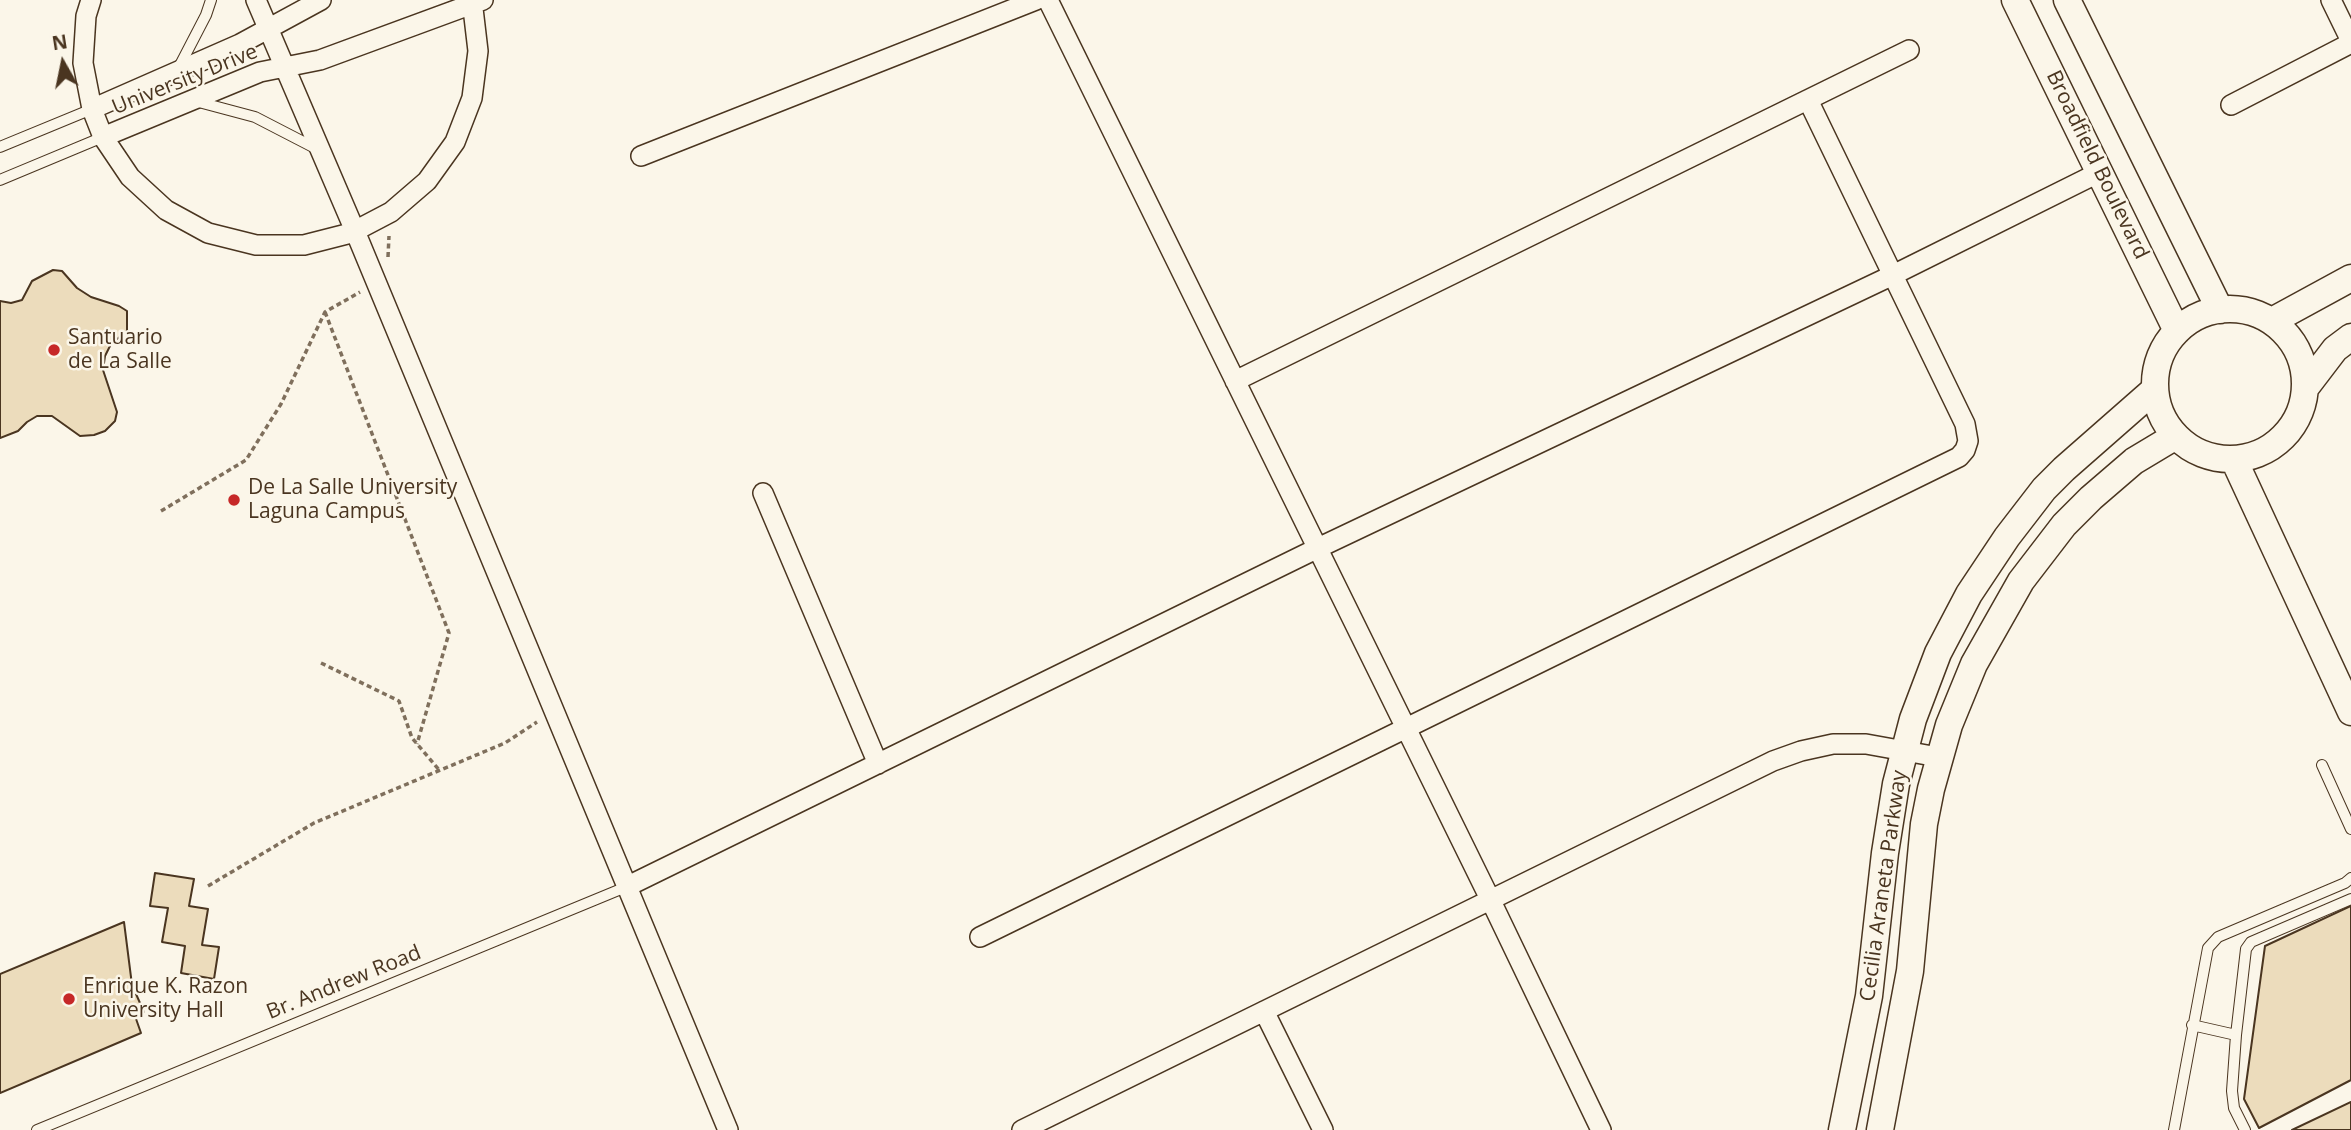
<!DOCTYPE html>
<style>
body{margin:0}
#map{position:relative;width:2351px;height:1130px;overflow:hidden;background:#fbf6e9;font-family:"Open Sans",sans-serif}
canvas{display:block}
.north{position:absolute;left:28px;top:28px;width:70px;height:70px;-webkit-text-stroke:5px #fbf6e9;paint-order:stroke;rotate:351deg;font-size:19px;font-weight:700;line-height:28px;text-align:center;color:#4a3520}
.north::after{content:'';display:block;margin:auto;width:24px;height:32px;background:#4a3520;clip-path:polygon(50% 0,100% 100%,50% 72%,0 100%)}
</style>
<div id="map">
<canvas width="2351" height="1130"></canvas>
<div class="north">N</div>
</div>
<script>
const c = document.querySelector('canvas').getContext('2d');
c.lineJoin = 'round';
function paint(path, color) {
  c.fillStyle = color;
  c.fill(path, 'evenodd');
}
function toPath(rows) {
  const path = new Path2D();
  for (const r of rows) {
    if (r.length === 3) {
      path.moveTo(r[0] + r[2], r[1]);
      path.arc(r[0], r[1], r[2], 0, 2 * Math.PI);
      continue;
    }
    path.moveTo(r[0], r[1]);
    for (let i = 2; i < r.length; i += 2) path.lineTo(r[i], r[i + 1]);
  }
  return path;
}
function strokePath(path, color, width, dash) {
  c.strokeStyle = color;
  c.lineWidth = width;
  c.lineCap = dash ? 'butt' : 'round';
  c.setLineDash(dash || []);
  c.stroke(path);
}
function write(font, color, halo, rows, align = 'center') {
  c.font = font + ' "Open Sans",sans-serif';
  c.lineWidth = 5;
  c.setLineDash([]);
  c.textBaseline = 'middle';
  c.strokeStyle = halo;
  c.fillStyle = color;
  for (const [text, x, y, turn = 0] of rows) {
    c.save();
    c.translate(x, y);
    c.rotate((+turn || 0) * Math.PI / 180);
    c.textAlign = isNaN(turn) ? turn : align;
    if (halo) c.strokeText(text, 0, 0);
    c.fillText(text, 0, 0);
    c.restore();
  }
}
const building = toPath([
 [53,270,62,271,77,288,91,297,119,306,127,311,127,331,111,344,105,356,103,370,117,412,115,421,105,431,94,435,80,436,52,416,37,416,27,422,18,431,0,438,0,301,11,303,22,300,32,281,53,270],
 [155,873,194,879,189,906,208,909,202,945,219,947,214,979,181,973,185,946,162,942,168,908,150,906,155,873],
 [2351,906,2351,1080,2259,1128,2244,1099,2265,946,2351,906],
 [124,922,132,985,144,1012,135,1016,141,1033,0,1093,0,974,124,922],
 [2351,1102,2351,1130,2292,1130,2351,1102]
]);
const path = toPath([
 [388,257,389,236],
 [325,312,449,633,417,744],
 [161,511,246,460,281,404,325,312,360,292],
 [321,663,399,701,412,738,440,771],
 [208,886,314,823,505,743,537,722]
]);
const lane = toPath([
 [178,69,206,15,211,0],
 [195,101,255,117,317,149],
 [0,147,92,109],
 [0,180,103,137],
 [2322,765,2351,829],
 [2192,1025,2236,1035,2246,949,2251,942,2351,899],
 [2236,1035,2232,1091,2234,1108,2245,1130],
 [37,1130,626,887],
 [2174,1130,2208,948,2218,937,2345,883,2351,878]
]);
const street = toPath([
 [91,0,86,16,83,63,92,109,103,137,130,177,166,210,208,233,256,245,304,245,351,233,391,212,427,181,455,142,472,98,478,51,472,0],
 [256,0,355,231,728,1130],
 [1048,0,1491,901,1601,1130],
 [2331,0,2351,41],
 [2231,105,2351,43],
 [92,109,240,44,321,0],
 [103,137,260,72,320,60,483,0],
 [641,156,1036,0],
 [1235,381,1909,50],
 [763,493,878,764],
 [626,887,1318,548,1893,275,2100,172],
 [980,937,1959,457,1965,450,1968,441,1965,424,1808,100],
 [1264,1011,1323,1130],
 [1022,1130,1773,761,1801,751,1833,744,1866,744,1938,757]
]);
const secondary = toPath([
 [2015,0,2177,331],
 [2067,0,2220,310],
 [2230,384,75],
 [2272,321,2351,278],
 [2306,387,2335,349,2351,337],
 [2235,462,2351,712],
 [1842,1130,1869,996,1885,853,1896,784,1913,719,1938,653,1969,594,2007,537,2044,489,2064,469,2154,390],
 [1880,1130,1910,971,1924,824,1931,789,1949,725,1974,664,2021,581,2064,525,2091,498,2134,461,2174,437]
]);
const markers = [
 [54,350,7,"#c62828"],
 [234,500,7,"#c62828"],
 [69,999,7,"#c62828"]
];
const streetNames = [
 ["University Drive",185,80,-22],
 ["Broadfield Boulevard",2097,165,64],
 ["Cecilia Araneta Parkway",1884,886,-82],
 ["Br. Andrew Road",344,983,-22]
];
const poiNames = [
 ["Santuario",68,338],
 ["de La Salle",68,362],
 ["De La Salle University",248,488],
 ["Laguna Campus",248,512],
 ["Enrique K. Razon",83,987],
 ["University Hall",83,1011]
];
paint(building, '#ecdcbc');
strokePath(building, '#4a3520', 2);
strokePath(lane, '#4a3520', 12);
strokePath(street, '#4a3520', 22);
strokePath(secondary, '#4a3520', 29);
strokePath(path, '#7f6f5c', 3.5, [5, 3.5]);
strokePath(lane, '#fbf6e9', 10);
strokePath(street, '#fbf6e9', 19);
strokePath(secondary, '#fbf6e9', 26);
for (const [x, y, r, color] of markers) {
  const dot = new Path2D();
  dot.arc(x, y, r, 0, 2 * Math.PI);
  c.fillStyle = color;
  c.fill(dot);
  strokePath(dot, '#fbf6e9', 2.5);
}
write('21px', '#4a3520', '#fbf6e9', streetNames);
write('21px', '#4a3520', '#fbf6e9', poiNames, 'left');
</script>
